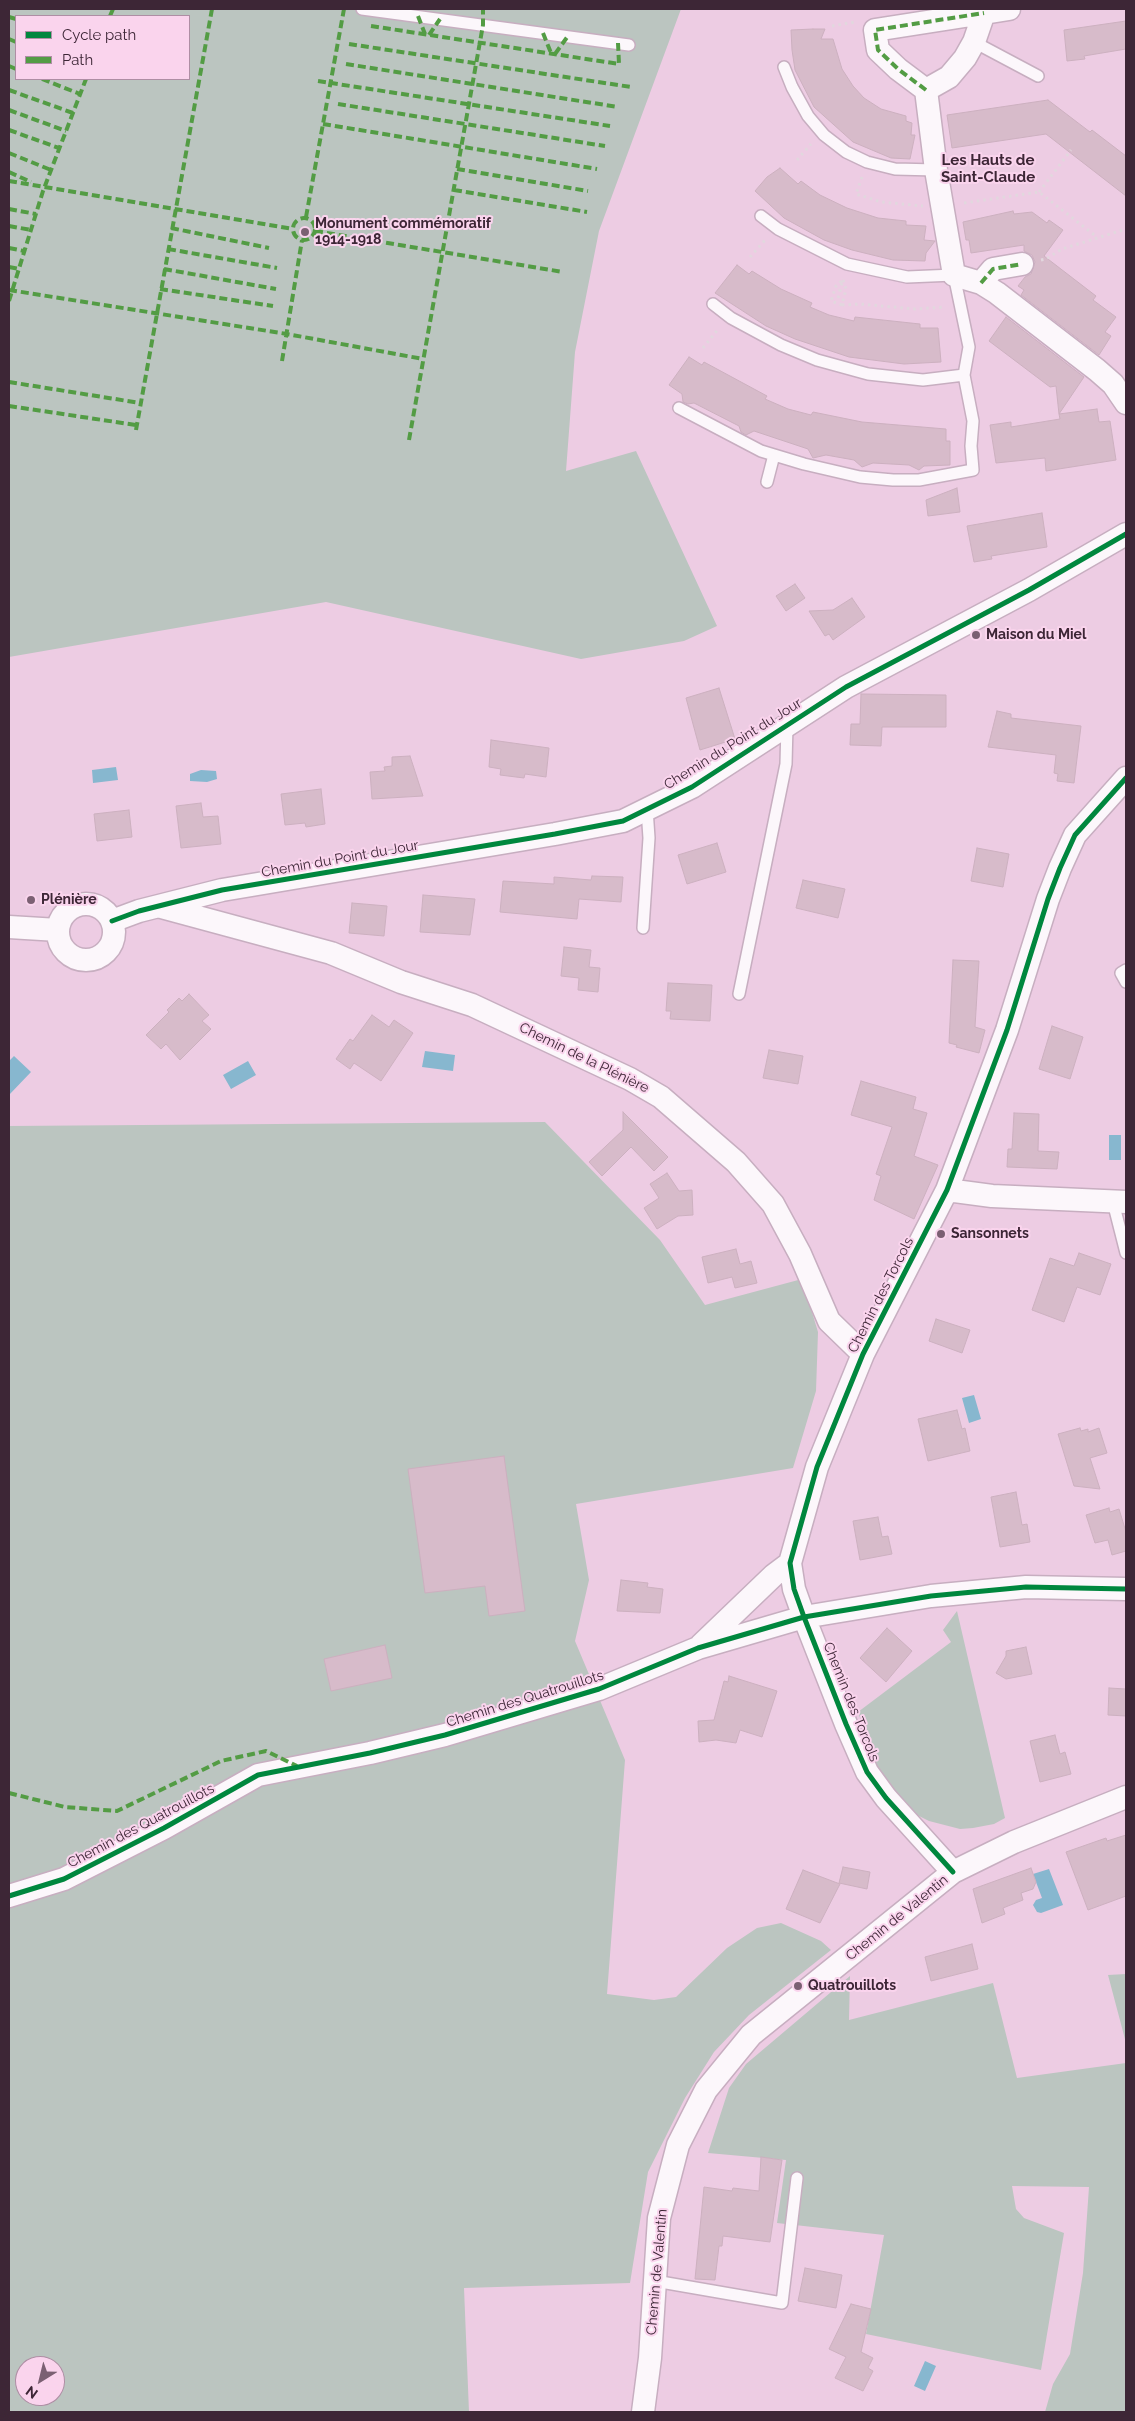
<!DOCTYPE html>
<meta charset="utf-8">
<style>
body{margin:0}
#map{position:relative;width:1135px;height:2421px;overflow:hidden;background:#edcce3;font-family:Raleway,sans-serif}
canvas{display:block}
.frame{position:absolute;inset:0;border:10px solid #3d2636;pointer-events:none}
.legend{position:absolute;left:15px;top:15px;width:175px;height:65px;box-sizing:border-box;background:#fad4ed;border:1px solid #ae8ea4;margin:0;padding:6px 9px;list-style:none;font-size:15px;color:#3d2636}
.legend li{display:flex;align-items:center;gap:10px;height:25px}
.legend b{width:25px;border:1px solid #ae8ea4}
.north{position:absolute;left:15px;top:2356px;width:50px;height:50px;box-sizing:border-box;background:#fad4ed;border:1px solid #ae8ea4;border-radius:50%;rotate:216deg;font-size:14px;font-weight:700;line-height:20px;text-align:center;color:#3d2636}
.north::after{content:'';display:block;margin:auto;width:18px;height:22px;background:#7b6073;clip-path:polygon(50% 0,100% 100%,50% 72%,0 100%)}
</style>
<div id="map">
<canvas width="1135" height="2421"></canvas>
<div class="frame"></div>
<ul class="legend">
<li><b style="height:6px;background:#00873e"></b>Cycle path</li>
<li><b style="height:6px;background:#539c44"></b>Path</li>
</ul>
<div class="north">N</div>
</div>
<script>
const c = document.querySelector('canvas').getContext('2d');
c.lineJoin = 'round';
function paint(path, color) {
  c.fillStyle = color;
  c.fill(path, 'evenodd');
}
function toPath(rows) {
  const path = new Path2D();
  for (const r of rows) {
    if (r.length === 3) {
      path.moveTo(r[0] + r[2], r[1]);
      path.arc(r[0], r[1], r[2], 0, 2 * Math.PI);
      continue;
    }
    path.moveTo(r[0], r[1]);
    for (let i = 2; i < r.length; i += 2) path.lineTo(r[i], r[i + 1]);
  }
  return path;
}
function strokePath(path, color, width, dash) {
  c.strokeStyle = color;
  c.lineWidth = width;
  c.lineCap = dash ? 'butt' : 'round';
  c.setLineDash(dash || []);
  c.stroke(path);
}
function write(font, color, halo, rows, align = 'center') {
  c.font = font + ' Raleway,sans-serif';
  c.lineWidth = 4;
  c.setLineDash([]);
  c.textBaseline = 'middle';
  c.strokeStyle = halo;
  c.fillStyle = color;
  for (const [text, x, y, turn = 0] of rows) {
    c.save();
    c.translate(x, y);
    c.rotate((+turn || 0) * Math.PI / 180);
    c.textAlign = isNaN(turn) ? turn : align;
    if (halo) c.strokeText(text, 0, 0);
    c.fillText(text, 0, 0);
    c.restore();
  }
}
const green = toPath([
 [9,9,681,9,599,231,575,352,566,471,636,451,717,626,684,641,581,659,326,602,9,657],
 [16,16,189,16,189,79,16,79],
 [545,1122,660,1240,705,1305,802,1279,818,1332,816,1391,793,1468,576,1504,589,1580,575,1641,625,1760,607,1994,654,2000,676,1997,727,1948,757,1928,781,1923,821,1941,831,1950,749,2015,714,2052,685,2098,648,2172,630,2283,464,2288,469,2412,9,2412,9,1126],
 [25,2366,55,2366,55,2396,25,2396],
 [957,1611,1005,1818,994,1824,973,1828,960,1829,929,1821,915,1814,890,1791,875,1762,858,1712,951,1642,943,1630],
 [1126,1974,1126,2043,1108,1975],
 [850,1976,849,2020,993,1983,1017,2078,1126,2063,1126,2412,1045,2412,1053,2384,1070,2354,1083,2273,1089,2187,1012,2186,1016,2209,1024,2218,1064,2233,1041,2370,866,2334,884,2235,777,2223,786,2160,708,2153,729,2088,746,2064]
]);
const water = toPath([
 [116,767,118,780,93,783,92,770],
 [201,770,216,771,217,779,207,782,190,781,190,774],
 [425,1051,455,1055,453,1071,422,1067],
 [14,1056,31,1072,9,1095,9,1061],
 [248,1061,256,1075,231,1089,223,1075],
 [1109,1135,1121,1135,1121,1160,1109,1160],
 [974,1395,981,1419,969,1423,962,1398],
 [1049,1869,1063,1905,1041,1913,1037,1912,1033,1905,1036,1900,1042,1898,1033,1874],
 [925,2361,936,2366,925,2391,914,2386]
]);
const building = toPath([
 [1126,21,1126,49,1084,56,1085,59,1067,61,1064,30,1126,21],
 [813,29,825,29,821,39,833,39,842,69,853,86,864,98,881,109,906,116,906,121,912,123,911,135,915,135,910,159,891,158,853,142,814,107,795,70,792,50,791,30,813,29],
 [1048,100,1090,132,1092,130,1126,156,1126,196,1046,134,952,148,947,115,1048,100],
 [780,168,798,184,801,181,820,195,847,208,878,218,906,221,906,225,926,226,924,240,935,241,926,253,925,261,893,260,852,250,824,240,784,218,755,191,767,177,780,168],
 [1013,211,1014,214,1032,212,1047,223,1049,220,1063,230,1044,256,1096,296,1093,300,1116,317,1105,332,1111,336,1099,355,1021,295,1024,290,1018,286,1025,277,1031,274,1035,262,1032,255,1024,251,1024,245,971,253,969,240,966,240,963,222,1013,211],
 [737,265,749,274,752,271,781,289,812,303,810,307,829,315,854,321,855,317,920,324,920,328,938,328,941,362,904,364,849,357,795,339,766,326,715,293,737,265],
 [1006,317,1084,377,1059,414,1056,386,1050,387,989,341,1006,317],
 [689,357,702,365,704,362,767,396,765,399,788,409,811,415,813,412,862,422,946,429,946,441,950,441,950,465,924,466,919,470,909,465,873,463,862,467,854,460,826,455,813,458,808,449,754,431,746,435,741,432,739,426,694,403,688,404,683,402,682,394,669,385,689,357],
 [1097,409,1099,422,1110,421,1116,460,1046,471,1045,458,996,463,990,425,1011,422,1011,427,1060,419,1059,414,1097,409],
 [957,488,960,512,928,516,926,500,957,488],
 [1042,513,1047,547,991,556,992,559,974,562,967,526,1042,513],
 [795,584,805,598,786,611,776,596,795,584],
 [852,598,865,617,833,640,829,634,825,636,809,611,833,610,852,598],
 [719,688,735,739,700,750,686,698,719,688],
 [861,694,946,695,946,727,882,727,881,746,850,745,851,724,860,724,861,694],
 [997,711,1011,714,1011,718,1081,726,1074,783,1057,781,1058,774,1054,773,1056,755,988,747,997,711],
 [491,740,549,748,546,777,525,774,524,778,500,775,501,769,489,767,491,740],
 [410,756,423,796,372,799,370,772,385,771,384,767,392,766,392,757,410,756],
 [321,789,325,824,306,827,305,823,285,825,281,794,321,789],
 [201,803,203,817,218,816,221,844,181,848,176,806,201,803],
 [129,810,132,837,97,841,94,814,129,810],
 [717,843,726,872,687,884,678,855,717,843],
 [977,848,1009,854,1003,887,971,881,977,848],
 [592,876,623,877,621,902,579,899,577,919,500,912,503,881,554,884,554,877,591,880,592,876],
 [803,880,845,889,838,918,796,908,803,880],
 [423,895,475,899,470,935,420,932,423,895],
 [352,903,387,906,384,936,349,933,352,903],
 [564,947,591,950,589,967,600,968,598,992,578,990,579,978,561,976,564,947],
 [953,960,979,961,975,1027,985,1030,979,1053,956,1047,957,1045,949,1043,953,960],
 [668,983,712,985,710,1021,670,1019,671,1011,666,1011,668,983],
 [189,994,209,1015,202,1021,211,1029,180,1060,166,1044,161,1049,146,1035,169,1012,167,1010,179,998,182,1001,189,994],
 [372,1015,389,1027,394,1020,413,1033,381,1081,354,1063,350,1069,336,1059,350,1039,353,1041,372,1015],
 [1052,1026,1083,1037,1070,1079,1039,1069,1052,1026],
 [769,1050,803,1056,798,1084,763,1078,769,1050],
 [861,1081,916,1097,913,1109,927,1113,914,1156,938,1165,914,1219,874,1200,881,1176,876,1174,892,1127,851,1115,861,1081],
 [623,1112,668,1157,654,1171,631,1147,602,1176,589,1162,623,1130,623,1112],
 [1014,1113,1039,1114,1038,1151,1059,1152,1057,1169,1007,1167,1008,1149,1012,1149,1014,1113],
 [667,1173,679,1191,692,1190,693,1215,678,1216,657,1229,644,1208,659,1198,650,1184,667,1173],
 [736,1249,740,1264,751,1261,757,1283,735,1288,732,1277,708,1283,702,1257,736,1249],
 [1079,1253,1111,1264,1100,1295,1077,1287,1064,1322,1032,1310,1050,1258,1074,1266,1079,1253],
 [936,1319,970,1330,962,1353,929,1341,936,1319],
 [957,1410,962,1429,965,1428,970,1451,928,1461,918,1419,957,1410],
 [1080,1428,1081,1431,1088,1429,1088,1432,1099,1428,1107,1453,1090,1458,1100,1489,1074,1486,1058,1434,1080,1428],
 [504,1456,525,1611,489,1616,485,1586,425,1593,408,1469,504,1456],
 [1016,1492,1022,1525,1027,1524,1030,1542,1000,1547,991,1497,1016,1492],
 [1109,1508,1110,1512,1119,1509,1126,1532,1126,1551,1112,1555,1108,1540,1095,1543,1086,1515,1109,1508],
 [878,1517,882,1537,888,1536,892,1554,860,1560,853,1521,878,1517],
 [621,1580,648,1583,647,1587,663,1589,660,1613,617,1611,621,1580],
 [887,1628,912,1651,886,1682,860,1658,887,1628],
 [385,1645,392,1678,331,1691,324,1659,385,1645],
 [1026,1647,1032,1674,1006,1679,996,1673,1006,1656,1006,1651,1026,1647],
 [729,1676,777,1691,762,1737,740,1730,736,1743,716,1740,699,1742,698,1721,714,1720,724,1681,728,1682,729,1676],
 [1109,1688,1126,1689,1126,1716,1108,1715,1109,1688],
 [1055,1735,1060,1754,1065,1752,1071,1774,1040,1782,1030,1741,1055,1735],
 [1126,1835,1126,1896,1088,1910,1066,1852,1106,1838,1107,1841,1126,1835],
 [843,1867,870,1872,867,1889,839,1883,843,1867],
 [1031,1868,1036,1882,1033,1889,1021,1893,1023,1900,1003,1908,1005,1914,982,1923,973,1889,1031,1868],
 [803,1870,840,1884,820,1923,786,1909,803,1870],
 [972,1944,978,1969,931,1981,925,1957,972,1944],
 [761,2157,782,2160,770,2242,723,2236,722,2246,719,2246,715,2280,695,2279,704,2187,732,2191,733,2188,759,2191,761,2157],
 [805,2268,842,2275,836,2308,798,2301,805,2268],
 [851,2304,871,2309,861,2352,873,2358,868,2368,873,2371,863,2391,835,2378,846,2357,829,2349,851,2304]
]);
const path = toPath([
 [832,26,855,22],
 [797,160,811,144],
 [862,177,856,194,881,202,923,206],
 [1039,192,1071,150],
 [964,203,1039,192,1097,237],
 [750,257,766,239],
 [1041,260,1046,259,1062,249,1126,229],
 [843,280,846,289,842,305,860,304,915,309,945,307],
 [838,298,843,279],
 [842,305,831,301,836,286,843,280],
 [703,348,719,328]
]);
const lane = toPath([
 [362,9,629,45],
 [974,42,1038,76],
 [784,67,792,87,808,116,824,135,846,152,867,162,895,169,936,170],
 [713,304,731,318,781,345,817,360,868,374,923,380,964,375],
 [679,408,761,451,804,464,860,477,893,480,919,480,973,470,971,446,973,421,964,375,969,347,954,275,907,277,847,264,778,229,761,216],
 [767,482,774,455],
 [643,928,649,838,647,809],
 [1126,970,1121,973,1126,982],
 [739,994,786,764,787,725],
 [1113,1202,1126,1253],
 [655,2281,782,2303,797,2178]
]);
const street = toPath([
 [1009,9,984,13,974,42,965,58,949,77,926,90,936,170,954,275,981,283,997,293,1097,370,1113,384,1126,403],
 [926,90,898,69,878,50,875,30,984,13],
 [981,283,993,269,1022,264],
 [86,932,28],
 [161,907,331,953,401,982,472,1005,630,1079,661,1097,736,1162,773,1204,800,1254,829,1321,863,1354],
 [112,921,139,911,222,890,555,834,623,821,692,787,846,687,1029,590,1126,534],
 [9,927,58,930],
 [947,1190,992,1196,1126,1202],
 [701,1645,774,1575,790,1563],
 [953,1872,886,1798,867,1772,846,1724,804,1617,794,1589,790,1563,817,1467,863,1354,947,1190,1007,1030,1048,899,1060,868,1075,835,1126,778],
 [9,1896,64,1879,164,1828,258,1775,370,1753,445,1735,599,1689,698,1648,804,1617,931,1596,1026,1587,1126,1589],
 [643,2412,650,2358,659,2218,678,2145,706,2090,751,2035,953,1872,1014,1842,1126,1797]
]);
const quiet = toPath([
 [110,16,113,9],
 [418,16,425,34],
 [9,17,16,19],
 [371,26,619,64,618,43],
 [543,33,551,53],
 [429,35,440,19],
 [9,39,16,42],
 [349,44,631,87],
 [555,54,568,36],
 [346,64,618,107],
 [9,66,16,69],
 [42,79,80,94],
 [318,81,610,126],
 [9,90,73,113],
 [926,90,898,69,878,50,875,30,984,13],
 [338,104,605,146],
 [9,110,66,131],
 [323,124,597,169],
 [9,130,59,148],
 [9,153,51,170],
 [457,169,588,191],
 [9,172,31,182],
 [9,181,293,229],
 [454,190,587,212],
 [9,209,36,214],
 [306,217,344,9],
 [304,229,11],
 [9,226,31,230],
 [171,228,269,248],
 [315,231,563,272],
 [9,248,24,251],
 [168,249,277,268],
 [9,267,19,269],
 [164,269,276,289],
 [981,283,993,269,1022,264],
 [160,289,273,306],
 [9,290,287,334,423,359],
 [9,301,43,191,86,79],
 [282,361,302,240],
 [9,382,140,403],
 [9,406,136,425],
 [136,430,212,9],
 [409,440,483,25,483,9],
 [9,1793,65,1807,117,1811,221,1761,266,1751,297,1766]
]);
const cycleway = toPath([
 [112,921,139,911,222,890,555,834,623,821,692,787,846,687,1029,590,1126,534],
 [953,1872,886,1798,867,1772,846,1724,804,1617,794,1589,790,1563,817,1467,863,1354,947,1190,1007,1030,1048,899,1060,868,1075,835,1126,778],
 [9,1896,64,1879,164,1828,258,1775,370,1753,445,1735,599,1689,698,1648,804,1617,931,1596,1026,1587,1126,1589]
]);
const markers = [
 [305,232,5,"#7b6073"],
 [976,635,5,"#7b6073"],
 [31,900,5,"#7b6073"],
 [941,1234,5,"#7b6073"],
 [798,1986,5,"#7b6073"]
];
const poiNames = [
 ["Monument commémoratif",315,224],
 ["1914-1918",315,240],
 ["Maison du Miel",986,635],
 ["Plénière",41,900],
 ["Sansonnets",951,1234],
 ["Quatrouillots",808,1986]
];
const streetNames = [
 ["Chemin du Point du Jour",733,744,-32],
 ["Chemin du Point du Jour",340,859,-10],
 ["Chemin de la Plénière",584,1058,26],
 ["Chemin des Torcols",881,1295,-63],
 ["Chemin des Quatrouillots",525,1699,-17],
 ["Chemin des Torcols",851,1702,68],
 ["Chemin des Quatrouillots",141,1826,-28],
 ["Chemin de Valentin",897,1918,-39],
 ["Chemin de Valentin",657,2272,-85]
];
const neighbourhoodNames = [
 ["Les Hauts de",988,160],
 ["Saint-Claude",988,177]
];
paint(green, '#bbc5c0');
paint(water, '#87b7cf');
paint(building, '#d7bbca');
strokePath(building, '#ccb0bf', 1);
strokePath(lane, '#c7aec0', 14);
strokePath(street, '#c7aec0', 25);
strokePath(path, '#e2d7de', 3, [2.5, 4]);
strokePath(lane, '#fcf7fb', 11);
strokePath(street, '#fcf7fb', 22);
strokePath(quiet, '#539c44', 4, [8, 4]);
strokePath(cycleway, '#00873e', 5);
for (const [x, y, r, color] of markers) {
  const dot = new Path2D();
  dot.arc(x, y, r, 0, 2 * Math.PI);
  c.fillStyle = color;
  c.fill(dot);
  strokePath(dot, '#fad4ed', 2);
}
write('bold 14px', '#3d2636', '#fad4ed', poiNames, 'left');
write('14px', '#3d2636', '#fad4ed', streetNames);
write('bold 15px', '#3d2636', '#fad4ed', neighbourhoodNames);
</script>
